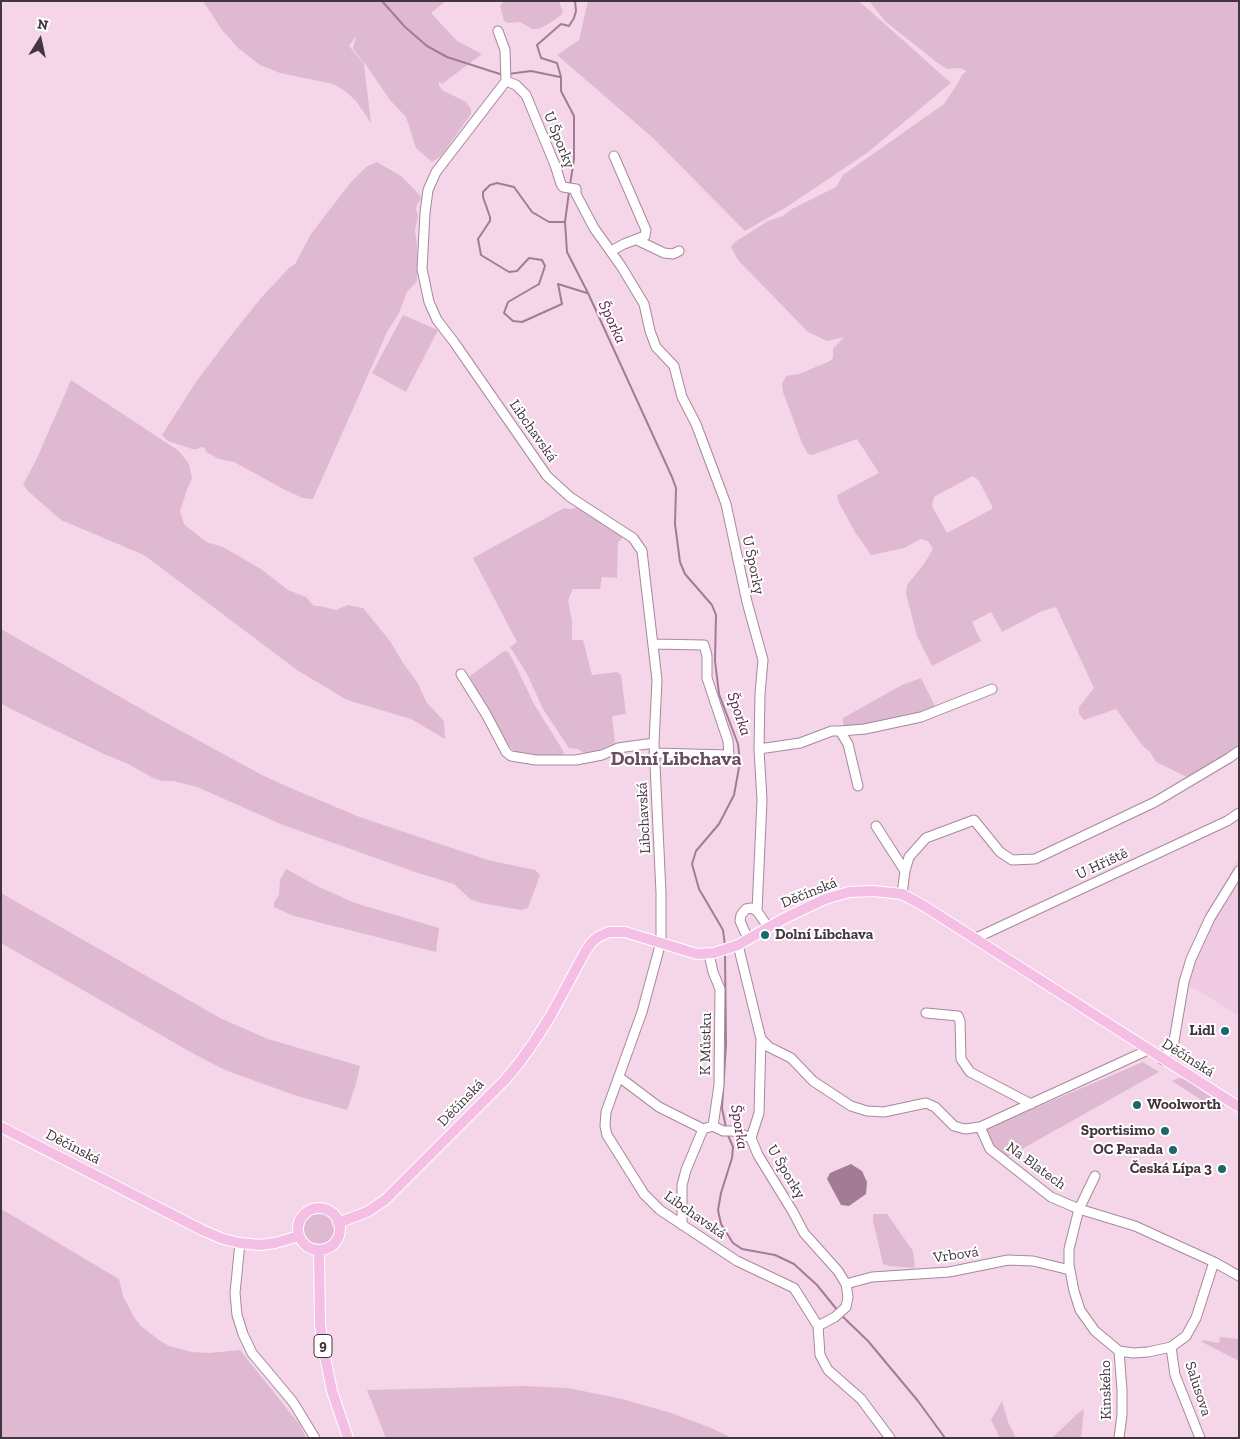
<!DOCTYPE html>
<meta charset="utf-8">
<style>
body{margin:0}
#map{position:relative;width:1240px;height:1439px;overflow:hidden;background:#f5d6e9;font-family:"Zilla Slab",serif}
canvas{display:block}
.frame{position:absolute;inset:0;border:2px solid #42353d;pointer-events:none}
.north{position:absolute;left:15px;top:15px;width:50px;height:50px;-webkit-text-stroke:4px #fff;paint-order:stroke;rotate:10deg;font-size:14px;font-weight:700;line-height:20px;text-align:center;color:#42353d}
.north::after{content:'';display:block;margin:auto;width:18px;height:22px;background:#42353d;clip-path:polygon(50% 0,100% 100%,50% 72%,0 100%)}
</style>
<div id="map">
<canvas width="1240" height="1439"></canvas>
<div class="frame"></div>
<div class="north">N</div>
</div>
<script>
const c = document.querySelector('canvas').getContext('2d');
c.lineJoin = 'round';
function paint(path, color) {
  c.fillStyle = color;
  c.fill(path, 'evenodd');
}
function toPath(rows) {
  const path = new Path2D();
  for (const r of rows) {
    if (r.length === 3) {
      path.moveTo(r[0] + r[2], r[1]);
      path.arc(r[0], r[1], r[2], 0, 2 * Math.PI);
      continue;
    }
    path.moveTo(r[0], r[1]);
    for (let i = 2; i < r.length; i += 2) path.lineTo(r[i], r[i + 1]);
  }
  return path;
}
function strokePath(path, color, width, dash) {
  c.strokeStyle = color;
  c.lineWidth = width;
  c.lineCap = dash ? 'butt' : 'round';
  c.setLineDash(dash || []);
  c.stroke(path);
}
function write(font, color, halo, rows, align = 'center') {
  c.font = font + ' "Zilla Slab",serif';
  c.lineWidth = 4;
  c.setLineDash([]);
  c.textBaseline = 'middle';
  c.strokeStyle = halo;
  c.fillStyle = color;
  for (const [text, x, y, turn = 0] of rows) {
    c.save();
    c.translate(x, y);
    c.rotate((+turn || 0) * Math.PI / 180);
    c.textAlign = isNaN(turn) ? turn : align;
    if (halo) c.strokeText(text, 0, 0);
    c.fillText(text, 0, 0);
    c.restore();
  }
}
const built = toPath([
 [1239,855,1239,1016,1184,982,1192,956]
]);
const green = toPath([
 [203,1,446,1,431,13,457,41,482,54,442,84,439,81,439,85,442,90,466,102,471,109,471,114,441,156,432,162,416,148,406,117,390,100,368,68,353,49,356,36,349,46,364,64,371,123,356,101,345,91,333,84,280,73,260,65,238,48,222,30],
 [504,1,559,1,563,12,561,15,550,23,539,29,532,29,520,22,508,23,504,21,500,6],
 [588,1,859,1,951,83,867,153,785,208,745,231,652,137,557,55,579,40],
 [869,1,1239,1,1239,748,1189,778,1156,762,1150,752,1143,746,1116,709,1084,720,1079,714,1079,707,1094,688,1056,607,1042,611,1002,632,991,612,972,622,981,641,932,666,917,636,906,594,907,585,924,564,933,549,928,541,921,539,904,548,871,555,855,532,839,503,837,495,879,473,857,439,812,455,808,454,802,443,783,392,782,384,786,376,799,374,830,361,833,358,833,349,844,337,827,341,808,332,738,260,731,247,735,242,768,221,783,216,792,209,836,187,843,175,944,104,958,83,962,75,967,71,959,68,947,69,939,64,886,22],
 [973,476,979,481,992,506,992,509,947,533,932,506,933,500,935,496],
 [377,162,401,176,420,195,421,199,417,204,416,209,418,216,415,230,417,245,417,281,407,292,398,315,388,330,313,499,303,498,287,491,234,462,219,459,206,452,205,448,202,447,197,449,192,449,168,441,162,435,196,382,226,342,260,299,289,268,295,264,311,234,351,182,366,167],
 [403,315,438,330,406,392,372,373],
 [71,380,179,451,189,464,192,478,188,487,180,511,184,524,206,542,223,547,261,569,288,590,306,597,314,606,320,606,336,610,348,605,363,608,390,641,403,663,417,682,427,703,444,721,445,739,411,719,347,700,297,670,144,555,61,520,28,491,23,485,37,458],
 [577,507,622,536,622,539,618,542,617,578,602,577,600,589,573,589,568,600,572,620,572,640,583,640,592,675,617,672,621,675,626,714,612,716,615,743,593,753,585,754,578,749,569,748,543,709,527,674,510,647,517,642,473,558,564,508,572,509],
 [1,629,150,714,262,775,286,786,357,816,419,837,488,860,535,870,540,875,528,908,521,910,481,903,470,899,454,884,415,872,283,825,197,787,173,781,162,781,153,778,128,764,104,754,7,707,1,703],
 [504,651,508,652,512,658,534,704,562,749,564,753,560,758,518,754,508,745,471,680,470,676],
 [921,678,936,708,921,713,860,728,847,728,843,724,843,718,859,709,902,685],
 [286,869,319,887,355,903,439,928,436,952,294,916,274,907,274,902,279,895,280,880],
 [1,893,220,1018,268,1039,360,1066,355,1087,347,1110,294,1095,225,1070,194,1054,1,943],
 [1143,1062,1159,1072,1006,1158,992,1144,986,1129],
 [1179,1078,1185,1079,1224,1106,1220,1112,1172,1081],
 [1,1209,119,1279,123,1296,134,1317,141,1326,159,1340,169,1346,192,1352,209,1353,240,1350,300,1425,306,1438,1,1438],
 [319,1229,16],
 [873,1214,887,1214,913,1251,915,1268,889,1266,883,1264,873,1221],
 [1220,1337,1239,1339,1239,1361,1202,1342,1203,1340,1219,1343],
 [524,1386,568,1388,622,1399,671,1413,709,1427,732,1438,386,1438,367,1390],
 [1002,1401,1008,1422,1016,1438,1000,1438,991,1420],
 [1084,1409,1081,1438,1052,1438,1076,1415]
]);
const water = toPath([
 [851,1164,862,1171,867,1182,866,1194,849,1206,841,1205,827,1179,830,1173]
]);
const stream = toPath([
 [382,1,405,27,427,46,447,57,503,75],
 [508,74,531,71,560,77],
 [570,185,574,159,574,116,561,91,561,77,557,63,541,58,537,45,561,24,569,26,574,18,576,11,575,1],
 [569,192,565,222,567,252,588,293,672,477,676,488,675,524,680,562,685,574,712,605,716,615,715,661,719,694,738,744,740,762,734,795,719,824,696,851,692,864,699,889,723,930,725,946],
 [565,222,549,222,532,212,514,187,497,183,490,185,483,192,483,197,490,217,490,221,478,239,481,255,509,272,517,271,529,258,542,260,545,266,539,284,508,302,504,313,513,321,522,322,562,304,558,284,587,293],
 [725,953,726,1044,722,1108,726,1128],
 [728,1135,733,1147,732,1158,721,1193,718,1210,721,1224,733,1243,742,1249,775,1255,794,1264,817,1285,838,1311],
 [841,1315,868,1341,918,1401,945,1438]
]);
const minor = toPath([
 [498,31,505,50,506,81],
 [506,81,436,172,428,190,425,213,422,269,429,302,437,320,454,342,547,476,570,497,633,538,642,551,657,680,654,743,661,893,661,942,642,1012,606,1112,605,1126,607,1135,644,1194,660,1210,737,1261,794,1288,818,1326,820,1355,828,1370,861,1399,890,1438],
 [506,81,516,85,526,95,555,165,561,184,563,187,576,189,576,194,594,228,621,266,644,304,650,331,656,347,674,366,682,397,696,424,726,504,747,602,763,660,760,694,759,749,762,800,757,911],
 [637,240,664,253,673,254,679,251],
 [611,251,624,244,645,236,646,230,614,156],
 [654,644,704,645,707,656,707,678,728,741,729,755,654,753],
 [461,674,486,714,506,752,511,756,536,760,576,760,602,755,618,748,654,743],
 [840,731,865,729,921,717,992,689],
 [759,749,800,743,832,731,840,731,848,744,858,786],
 [876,826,905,871,902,894],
 [905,871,909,857,926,838,974,820,1000,852,1012,860,1035,859,1155,802,1229,758,1239,751],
 [976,938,1227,821,1239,813],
 [748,939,740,921,741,915,746,909,751,908,757,911,768,927],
 [738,945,761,1039,759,1113,751,1138,758,1155,793,1212,804,1233,838,1271,846,1284,848,1297,846,1307,835,1317,818,1326],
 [926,1013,958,1016,960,1021,961,1059,970,1072,1031,1104],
 [761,1039,769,1047,791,1058,813,1081,851,1106,867,1111,884,1112,926,1103,935,1107,954,1126,965,1129,980,1127,990,1149,1051,1197,1079,1209,1135,1226,1214,1262,1239,1276],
 [1163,1060,1174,1041,1184,982,1191,959,1210,918,1239,871],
 [619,1077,659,1107,703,1129],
 [713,1126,723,1131,733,1131,751,1138],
 [980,1127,1148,1050],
 [1095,1176,1079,1209,1069,1249,1069,1265,1074,1291,1080,1310,1095,1331,1119,1351,1122,1390,1122,1415,1119,1438],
 [682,1225,682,1185,686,1170,703,1129,713,1126,719,1085,720,989,713,972,709,954],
 [240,1243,235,1293,237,1315,243,1334,252,1353,293,1402,315,1438],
 [846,1284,872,1277,949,1272,1008,1260,1033,1261,1070,1270],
 [1171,1347,1175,1375,1200,1438],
 [1119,1351,1133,1353,1148,1352,1171,1347,1186,1336,1196,1318,1214,1262]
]);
const major = toPath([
 [1,1127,202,1230,223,1239,240,1243,260,1245,275,1243,299,1236],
 [319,1229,21],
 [338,1223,367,1212,385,1200,505,1080,519,1063,534,1042,551,1015,585,952,591,943,598,937,609,932,625,932,697,954,714,953,738,945,783,919,825,899,849,892,873,891,902,894,924,906,1239,1107],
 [319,1250,320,1324,323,1347,332,1391,348,1438]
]);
const markers = [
 [765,935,5,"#1b686d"],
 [1225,1031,5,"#1b686d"],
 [1137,1105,5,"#1b686d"],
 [1165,1131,5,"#1b686d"],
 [1173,1150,5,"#1b686d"],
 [1222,1169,5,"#1b686d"]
];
const shields = [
 [323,1346,18]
];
const shieldNames = [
 ["9",323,1346]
];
const streetNames = [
 ["U Šporky",559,140,68],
 ["Libchavská",533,431,55],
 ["U Šporky",753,565,78],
 ["Libchavská",644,818,-93],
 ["U Hřiště",1102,864,-25],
 ["Děčínská",809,893,-22],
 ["K Můstku",706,1044,-89],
 ["Děčínská",1188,1058,32],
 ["Děčínská",461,1103,-46],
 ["Děčínská",73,1147,27],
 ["Na Blatech",1036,1166,36],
 ["U Šporky",786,1172,59],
 ["Libchavská",695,1215,35],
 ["Vrbová",956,1255,-8],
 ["Salusova",1198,1389,72],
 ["Kinského",1106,1390,-91]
];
const poiNames = [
 ["Dolní Libchava",775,935,"left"],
 ["Lidl",1215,1031],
 ["Woolworth",1147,1105,"left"],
 ["Sportisimo",1155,1131],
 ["OC Parada",1163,1150],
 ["Česká Lípa 3",1212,1169]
];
const waterNames = [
 ["Šporka",612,322,65],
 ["Šporka",739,714,71],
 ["Šporka",739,1127,81]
];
const districtNames = [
 ["Dolní Libchava",676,759]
];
paint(built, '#f0cae3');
paint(green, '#dfb9d2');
paint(water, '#a47b96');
strokePath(stream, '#a47b96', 2);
strokePath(minor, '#a6899c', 11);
strokePath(major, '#fff', 12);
strokePath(minor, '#fff', 9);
strokePath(major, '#f5bee4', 10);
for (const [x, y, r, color] of markers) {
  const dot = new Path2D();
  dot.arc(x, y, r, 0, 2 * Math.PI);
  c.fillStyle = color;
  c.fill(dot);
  strokePath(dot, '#fff', 2);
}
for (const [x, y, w] of shields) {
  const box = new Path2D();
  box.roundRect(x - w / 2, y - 11.5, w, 23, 4);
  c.fillStyle = '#fff';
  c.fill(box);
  strokePath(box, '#42353d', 1);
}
write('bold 14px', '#42353d', null, shieldNames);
write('15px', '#42353d', '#fff', streetNames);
write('bold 15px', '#42353d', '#fff', poiNames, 'right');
write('italic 16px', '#58244a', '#fff', waterNames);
write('bold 20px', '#674d5e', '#fff', districtNames);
</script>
